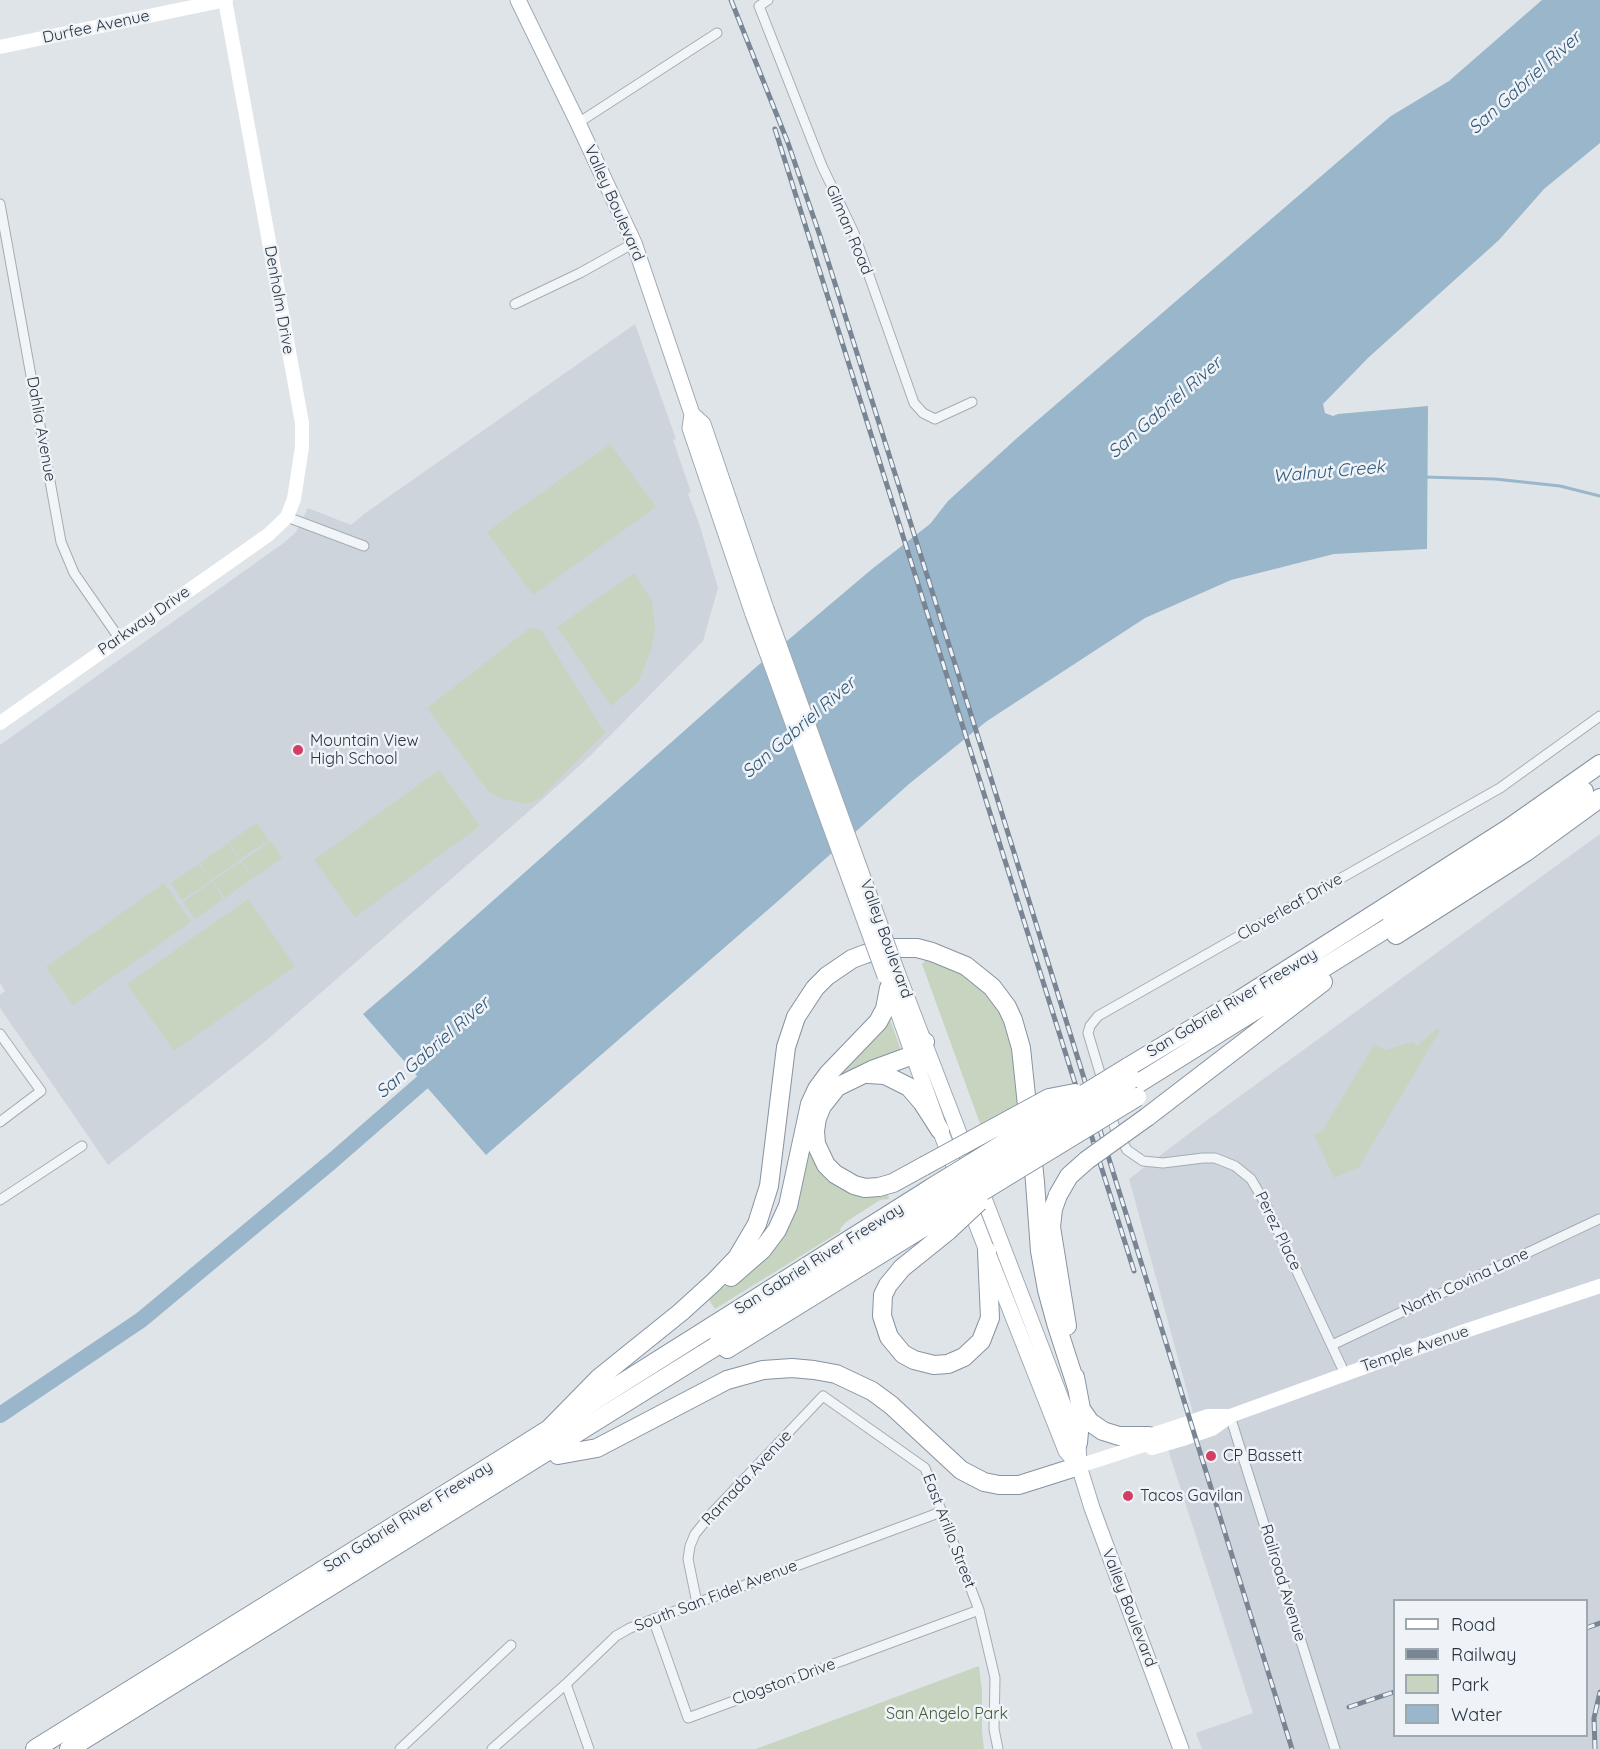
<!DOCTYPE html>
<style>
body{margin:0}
#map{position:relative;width:1600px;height:1749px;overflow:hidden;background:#dfe4e9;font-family:Quicksand,sans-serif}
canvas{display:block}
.legend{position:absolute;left:1393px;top:1599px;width:195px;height:138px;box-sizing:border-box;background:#eff3f7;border:2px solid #9fa7af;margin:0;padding:8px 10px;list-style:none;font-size:18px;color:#273442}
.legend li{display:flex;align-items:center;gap:12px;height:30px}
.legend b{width:30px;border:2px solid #9fa7af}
</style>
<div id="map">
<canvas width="1600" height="1749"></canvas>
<ul class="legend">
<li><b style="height:8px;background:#fff"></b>Road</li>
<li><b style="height:8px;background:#788594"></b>Railway</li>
<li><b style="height:16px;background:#c7d4c0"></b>Park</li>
<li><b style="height:16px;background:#99b6cb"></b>Water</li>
</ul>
</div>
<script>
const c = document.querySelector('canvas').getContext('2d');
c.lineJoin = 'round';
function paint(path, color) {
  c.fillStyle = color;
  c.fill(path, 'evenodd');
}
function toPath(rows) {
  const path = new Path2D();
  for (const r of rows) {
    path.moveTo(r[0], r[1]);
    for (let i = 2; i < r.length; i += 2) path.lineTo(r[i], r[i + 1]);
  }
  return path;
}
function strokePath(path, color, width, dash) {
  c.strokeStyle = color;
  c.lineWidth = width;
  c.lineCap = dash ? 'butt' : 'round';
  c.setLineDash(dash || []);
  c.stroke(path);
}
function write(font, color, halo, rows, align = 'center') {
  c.font = font + ' Quicksand,sans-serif';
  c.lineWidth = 5;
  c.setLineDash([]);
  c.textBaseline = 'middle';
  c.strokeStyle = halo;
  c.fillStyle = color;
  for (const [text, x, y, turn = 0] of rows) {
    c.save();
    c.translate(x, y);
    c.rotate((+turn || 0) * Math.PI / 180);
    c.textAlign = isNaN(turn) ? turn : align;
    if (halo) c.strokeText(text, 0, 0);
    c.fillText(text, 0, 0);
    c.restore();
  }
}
const built = toPath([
 [635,324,676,439,673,440,691,492,688,494,699,523,718,588,703,641,591,755,544,798,261,1045,108,1165,0,1008,0,995,5,991,0,983,0,745,285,542,296,532,308,508,351,525,364,514],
 [1600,834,1600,1749,1202,1749,1196,1733,1253,1713,1160,1425,1193,1413,1129,1179,1203,1123],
 [1394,1600,1586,1600,1586,1736,1394,1736]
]);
const green = toPath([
 [610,444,656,507,533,595,487,532],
 [634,573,652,601,655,628,651,651,638,682,611,706,557,627],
 [530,628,541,630,605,733,540,798,527,804,500,798,488,791,427,708],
 [439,770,480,826,355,917,314,860],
 [257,823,269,840,240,859,229,842],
 [271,841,282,858,254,878,242,861],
 [228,843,240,860,211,880,200,863],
 [241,862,253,878,225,898,213,881],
 [199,864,211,881,182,900,171,883],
 [212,882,223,899,195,919,183,902],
 [164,883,191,922,73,1005,46,967],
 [248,899,295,966,174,1051,127,984],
 [926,960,941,964,957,972,991,994,1012,1030,1021,1110,982,1129,922,964],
 [888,1014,902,1053,845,1075,835,1082,826,1092,818,1106,813,1121,812,1134,818,1160,834,1180,858,1192,872,1194,900,1186,900,1188,888,1194,889,1199,880,1200,846,1222,840,1229,841,1231,715,1309,708,1298,766,1258,766,1253,782,1233,793,1207,810,1122,821,1091,831,1079,879,1030],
 [1437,1029,1440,1030,1359,1167,1334,1178,1314,1135,1323,1130,1374,1045,1385,1050,1412,1042,1417,1046],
 [979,1666,982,1691,982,1732,984,1749,756,1749]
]);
const water = toPath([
 [1542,0,1600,0,1600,143,1544,189,1499,240,1369,357,1323,404,1325,413,1333,416,1338,414,1428,406,1427,549,1334,554,1231,580,1145,618,987,721,909,784,778,901,486,1155,363,1014,417,968,755,668,872,569,930,524,948,501,1017,438,1391,116,1449,81]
]);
const stream = toPath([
 [1423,477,1495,479,1560,486,1600,496]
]);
const river = toPath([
 [0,1415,141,1320,331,1162,440,1067]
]);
const street = toPath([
 [768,0,759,6,822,166,854,233,914,403,923,413,935,419,972,402],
 [578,123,717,33],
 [0,204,61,542,74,573,119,638],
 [515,304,580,273,634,243],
 [287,517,364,546],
 [0,1034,41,1091,0,1122],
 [1103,1083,1088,1033,1090,1026,1098,1016,1500,788,1600,716],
 [1110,1111,1115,1128,1127,1150,1143,1161,1163,1163,1203,1158,1215,1158,1235,1166,1251,1179,1265,1203,1345,1374],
 [0,1200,82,1146],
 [1332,1345,1599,1219],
 [1230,1416,1335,1749],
 [697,1603,688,1559,690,1546,695,1534,712,1513,823,1396,925,1468,979,1610,995,1678,994,1729,998,1749],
 [653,1619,688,1718,979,1610],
 [566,1684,589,1749],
 [400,1749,511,1645],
 [492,1749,566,1684,616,1636,630,1628,941,1512]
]);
const secondary = toPath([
 [0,47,226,0],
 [0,723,268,535,287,517,294,499,302,447,302,423,225,0],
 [1147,1444,1149,1436,1208,1416,1230,1416],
 [1079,1466,1147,1444,1152,1448,1186,1438,1212,1429,1230,1416,1459,1333,1600,1286]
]);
const primary = toPath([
 [518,0,578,123,634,243,692,414,690,428,753,614],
 [692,414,703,424,766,609],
 [897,972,1078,1443,1079,1466,1092,1508,1181,1749],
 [889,987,940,1130,987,1251,1066,1451,1079,1466]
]);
const highway = toPath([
 [1392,918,1478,864,1584,791],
 [1396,935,1526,852,1600,798],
 [1128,1067,1241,999,1509,828,1600,764],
 [868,1074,885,1075,909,1087,922,1102,940,1130],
 [1134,1086,1405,917],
 [1147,1117,1323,982],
 [924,1166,893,1183,879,1187,865,1188,854,1185,835,1174,826,1165,816,1144,815,1131,817,1118,822,1106,837,1087,872,1070,913,1055,920,1050,925,1042],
 [1058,1195,1053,1209,1051,1227,1067,1326],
 [948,1231,902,1268,888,1285,883,1295,882,1316,889,1337,903,1354,914,1360,934,1365,948,1364,964,1357,981,1341,990,1318,987,1251],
 [731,1277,762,1250,777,1230,788,1206,810,1104,817,1089,828,1074,878,1022,885,1009,889,988],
 [719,1336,937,1201],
 [727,1349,942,1216],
 [1075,1377,1081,1409,1078,1443],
 [1081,1409,1090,1422,1103,1431,1119,1436,1149,1436],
 [548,1430,599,1378,681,1312,714,1282,737,1258,757,1224,769,1186,786,1047,796,1017,815,988,827,976,852,959,865,954,891,948,917,948,932,952,966,966,992,987,1007,1007,1013,1020,1021,1048,1035,1182,1040,1251,1047,1290,1056,1323,1077,1388],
 [558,1455,597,1448,727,1380,763,1370,792,1368,814,1370,836,1374,872,1391,891,1405,961,1470,984,1482,999,1485,1019,1485,1079,1466],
 [35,1749,500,1460,931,1188],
 [69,1749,734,1335]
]);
const rail = toPath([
 [731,0,788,143,820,236,985,759,1292,1749],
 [775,129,1134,1271],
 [1586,1628,1600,1623],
 [1349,1707,1394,1692],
 [1595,1749,1594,1718,1600,1692]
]);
const primaryBridge = toPath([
 [766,609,897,972],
 [753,614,885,976]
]);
const highwayBridge = toPath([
 [924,1166,1049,1098,1075,1093],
 [931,1188,1128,1067],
 [1058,1195,1069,1176,1087,1160,1147,1117],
 [937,1201,1132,1079],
 [942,1216,1137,1097],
 [948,1231,979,1202]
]);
const markers = [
 [298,750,6,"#d53e64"],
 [1211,1456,6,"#d53e64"],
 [1128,1496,6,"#d53e64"]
];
const streetNames = [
 ["Durfee Avenue",96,27,-12],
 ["Valley Boulevard",614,203,66],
 ["Gilman Road",849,230,67],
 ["Denholm Drive",279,300,80],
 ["Dahlia Avenue",41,429,80],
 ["Parkway Drive",144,621,-35],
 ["Cloverleaf Drive",1290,907,-30],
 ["Valley Boulevard",886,939,70],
 ["San Gabriel River Freeway",1232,1003,-31],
 ["Perez Place",1278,1231,64],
 ["San Gabriel River Freeway",819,1259,-32],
 ["North Covina Lane",1465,1282,-25],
 ["Temple Avenue",1415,1349,-19],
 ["Ramada Avenue",747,1478,-47],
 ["San Gabriel River Freeway",408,1517,-32],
 ["East Arillo Street",949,1531,69],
 ["Railroad Avenue",1283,1583,73],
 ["South San Fidel Avenue",716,1596,-21],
 ["Valley Boulevard",1129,1608,69],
 ["Clogston Drive",784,1682,-20]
];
const poiNames = [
 ["Mountain View",310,741],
 ["High School",310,759],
 ["CP Bassett",1223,1456],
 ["Tacos Gavilan",1140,1496]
];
const parkNames = [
 ["San Angelo Park",947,1714]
];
const waterNames = [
 ["San Gabriel River",1525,83,-42],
 ["San Gabriel River",1165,408,-41],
 ["Walnut Creek",1329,472,-5],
 ["San Gabriel River",799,728,-41],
 ["San Gabriel River",433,1048,-41]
];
paint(built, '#cdd4dc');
paint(green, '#c7d4c0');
paint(water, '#99b6cb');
strokePath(stream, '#99b6cb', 3);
strokePath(river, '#99b6cb', 16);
strokePath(street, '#a4acb4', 11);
strokePath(primary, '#9eaab6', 17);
strokePath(highway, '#8693a1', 20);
strokePath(street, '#f2f5f7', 9);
strokePath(secondary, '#fff', 14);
strokePath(primary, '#fff', 15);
strokePath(highway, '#fff', 18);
strokePath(rail, '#788594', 5);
strokePath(rail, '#eff3f7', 3, [9]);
strokePath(primaryBridge, '#9eaab6', 17, []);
strokePath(highwayBridge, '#8693a1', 20, []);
strokePath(primaryBridge, '#fff', 15);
strokePath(highwayBridge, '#fff', 18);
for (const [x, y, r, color] of markers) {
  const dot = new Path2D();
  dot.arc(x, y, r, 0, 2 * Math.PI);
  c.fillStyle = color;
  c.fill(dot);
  strokePath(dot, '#eff3f7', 2);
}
write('16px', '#273442', '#eff3f7', streetNames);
write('16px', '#273442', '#eff3f7', poiNames, 'left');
write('16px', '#405e34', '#eff3f7', parkNames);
write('italic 18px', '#2f5778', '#eff3f7', waterNames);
</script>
